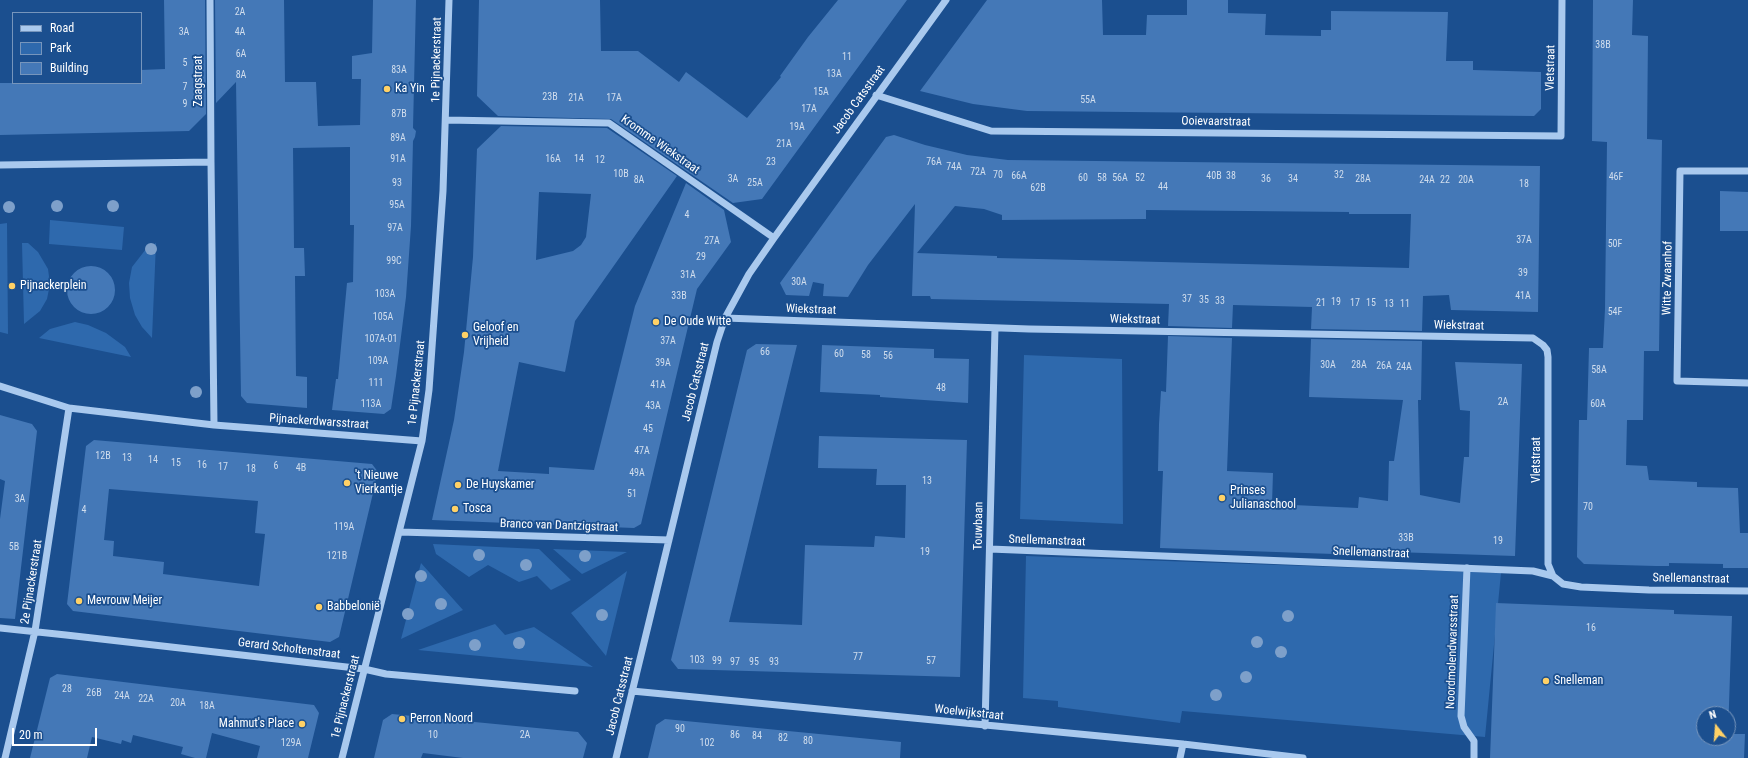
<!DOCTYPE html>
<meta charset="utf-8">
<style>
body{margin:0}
#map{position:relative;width:1748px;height:758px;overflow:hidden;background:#1b4f8f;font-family:"Roboto Condensed",sans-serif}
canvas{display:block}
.legend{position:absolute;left:12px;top:12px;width:130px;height:72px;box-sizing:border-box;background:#1b4f8f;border:1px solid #7695bc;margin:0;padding:5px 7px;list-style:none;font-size:12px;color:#fff}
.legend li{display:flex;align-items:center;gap:8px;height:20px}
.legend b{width:20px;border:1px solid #7695bc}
.north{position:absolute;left:1696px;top:706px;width:40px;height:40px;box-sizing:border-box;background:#1b4f8f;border:1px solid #7695bc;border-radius:50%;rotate:343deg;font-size:11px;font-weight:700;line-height:16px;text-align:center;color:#fff}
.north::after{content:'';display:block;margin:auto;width:14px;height:18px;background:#ffd166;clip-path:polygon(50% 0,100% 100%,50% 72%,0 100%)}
.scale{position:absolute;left:12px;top:728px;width:85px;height:18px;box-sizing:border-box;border:2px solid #fff;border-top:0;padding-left:5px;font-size:12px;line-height:14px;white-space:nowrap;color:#fff;-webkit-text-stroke:3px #1b4f8f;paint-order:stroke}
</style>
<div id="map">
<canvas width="1748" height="758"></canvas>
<ul class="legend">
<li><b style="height:5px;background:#a9c9ee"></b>Road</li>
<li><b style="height:11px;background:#2e69ad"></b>Park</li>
<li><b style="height:11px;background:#4478b7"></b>Building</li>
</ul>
<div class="north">N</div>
<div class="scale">20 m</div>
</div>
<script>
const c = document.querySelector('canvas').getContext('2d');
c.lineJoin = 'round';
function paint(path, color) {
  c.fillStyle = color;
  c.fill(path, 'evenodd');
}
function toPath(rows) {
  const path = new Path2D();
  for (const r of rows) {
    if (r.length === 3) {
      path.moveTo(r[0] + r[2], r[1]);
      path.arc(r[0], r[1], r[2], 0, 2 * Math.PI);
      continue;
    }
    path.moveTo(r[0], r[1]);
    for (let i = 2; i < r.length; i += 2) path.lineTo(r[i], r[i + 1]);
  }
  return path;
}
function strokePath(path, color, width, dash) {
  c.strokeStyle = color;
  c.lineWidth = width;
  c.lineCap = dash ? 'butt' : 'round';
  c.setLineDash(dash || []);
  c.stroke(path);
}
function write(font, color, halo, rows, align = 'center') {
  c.font = font + ' "Roboto Condensed",sans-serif';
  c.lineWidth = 3.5;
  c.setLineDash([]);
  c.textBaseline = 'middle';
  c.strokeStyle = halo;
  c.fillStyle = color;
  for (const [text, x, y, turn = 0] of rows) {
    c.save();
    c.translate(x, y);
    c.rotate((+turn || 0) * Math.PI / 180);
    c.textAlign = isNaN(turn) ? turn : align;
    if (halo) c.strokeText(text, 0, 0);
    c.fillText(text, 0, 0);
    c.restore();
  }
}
const green = toPath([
 [50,220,124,227,122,250,49,244],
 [7,223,8,334,0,332,0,224],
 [22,243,28,243,38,252,48,269,50,284,47,299,40,311,24,324],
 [156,243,152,338,142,327,135,315,130,298,129,283,132,267,146,249],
 [75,322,88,325,106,333,125,347,131,357,39,338,50,329],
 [1024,355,1122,359,1123,524,1020,519],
 [433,544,539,549,571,580,551,590,537,576,519,582,488,565,469,577,436,554],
 [553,549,627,552,582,574],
 [1026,556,1501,573,1485,737,1182,711,1180,723,1058,707,1058,701,1023,698],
 [421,563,463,610,401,639],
 [627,571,606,656,571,613],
 [495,624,505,635,534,627,593,667,418,650]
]);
const building = toPath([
 [164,0,205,0,206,114,189,131,0,135,0,83,141,83,141,70,165,69],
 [215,0,284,0,285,82,316,82,318,126,360,125,361,79,352,79,352,56,372,53,373,0,416,0,413,128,416,131,415,137,413,141,411,226,406,297,396,376,391,409,384,414,332,410,336,379,338,379,347,283,353,282,354,225,350,225,350,147,293,148,294,248,304,248,305,276,295,276,296,376,307,377,307,408,247,403,241,396,236,82,216,103],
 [479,0,600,0,601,51,638,51,679,82,686,72,747,118,781,77,780,76,808,37,838,0,907,0,762,199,733,203,611,119,498,116,477,96],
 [987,0,1102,0,1103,35,1146,35,1147,15,1187,15,1187,0,1228,0,1228,13,1266,14,1265,35,1321,36,1321,30,1331,30,1331,11,1448,12,1446,61,1473,61,1473,70,1541,72,1541,109,1534,116,1027,111,973,104,920,91],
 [1593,0,1633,0,1632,35,1648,36,1647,139,1662,140,1659,351,1644,351,1643,420,1627,420,1626,465,1647,466,1649,480,1697,482,1697,487,1738,488,1740,533,1748,533,1748,568,1723,568,1723,564,1669,563,1669,566,1656,566,1584,564,1577,557,1579,420,1587,420,1589,348,1603,348,1605,309,1607,142,1592,141],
 [501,126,607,128,677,176,575,321,565,372,519,362,498,471,549,474,549,467,594,470,635,306,686,183,724,210,731,242,697,289,641,524,634,528,432,520,454,420,464,352,473,257,477,149],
 [539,192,591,194,586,237,581,245,573,251,536,260],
 [894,135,925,145,967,155,1008,160,1540,166,1538,312,1451,310,1449,295,1423,296,1422,331,1311,329,1312,307,1233,305,1232,328,1168,326,1169,304,931,299,930,296,912,296,915,204,868,265,848,297,823,296,824,284,813,282,809,296,786,295,780,283,886,137],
 [955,206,984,209,1002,215,1002,220,1146,219,1146,210,1349,212,1349,214,1411,214,1409,268,997,258,997,256,917,253],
 [1720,191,1748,192,1748,231,1720,231],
 [91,290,24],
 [1168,336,1232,338,1227,471,1273,473,1272,504,1358,508,1359,497,1388,501,1389,461,1394,461,1403,400,1309,397,1311,339,1422,341,1421,400,1418,400,1420,495,1460,503,1464,457,1469,457,1470,411,1460,410,1455,362,1522,364,1515,556,1334,550,1334,554,1160,548,1163,471,1158,471,1159,424,1161,391,1166,392],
 [756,344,797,345,729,622,802,625,805,545,874,547,875,536,905,538,906,485,876,485,877,469,818,468,819,436,967,440,960,677,678,669,671,660,747,350],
 [822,345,934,349,934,358,969,359,968,403,880,397,880,395,820,392],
 [0,415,32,424,37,431,15,619,0,618,0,519,5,481,0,479],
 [94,440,372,464,378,472,339,637,330,642,73,611,67,604,86,446],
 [109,489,258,501,255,533,265,534,259,586,163,574,164,562,113,556,114,541,104,540],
 [1496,603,1674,610,1674,614,1732,616,1728,734,1745,734,1744,758,1490,758],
 [1704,714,1728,714,1728,738,1704,738],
 [57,674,314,705,319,713,308,758,257,758,260,746,212,733,206,758,195,758,181,754,183,747,133,735,131,743,122,740,121,744,92,737,87,758,30,758,50,678],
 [392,714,578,732,587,743,583,758,463,758,423,753,421,758,374,758,383,720],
 [665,719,901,742,900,758,648,758,656,725]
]);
const minor = toPath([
 [210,0,211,162],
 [876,95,991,131,1561,136,1562,0],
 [446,120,609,123,774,238],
 [0,165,211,162,214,425,69,408,0,386],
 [1748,171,1680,171,1677,381,1748,383],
 [725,318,1029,329,1533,338,1543,345,1547,350,1548,357,1548,564,1553,576],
 [214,425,422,441],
 [400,532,669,540],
 [990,549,1533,571,1553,576,1563,584,1581,587,1649,590,1748,591],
 [1467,568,1461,716,1464,727,1474,741,1474,758],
 [0,628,66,635,364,669,386,674,575,691],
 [632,691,1183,744,1303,758],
 [985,726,995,328],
 [5,758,35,631,69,408],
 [342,758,422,441,429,390,443,191,449,0],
 [616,758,717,342,725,318,749,274,774,238,946,0],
 [1180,758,1183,744]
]);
const trees = [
 [57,206],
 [113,206],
 [9,207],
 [151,249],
 [196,392],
 [479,555],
 [585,556],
 [526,565],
 [421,576],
 [441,604],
 [408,614],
 [602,615],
 [1288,616],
 [1257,642],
 [519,643],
 [475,645],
 [1281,652],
 [1246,677],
 [1216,695]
];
const markers = [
 [387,89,4,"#ffd166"],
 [12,286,4,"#ffd166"],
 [656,322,4,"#ffd166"],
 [465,335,4,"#ffd166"],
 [347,483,4,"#ffd166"],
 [458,485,4,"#ffd166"],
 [1222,498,4,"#ffd166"],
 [455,509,4,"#ffd166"],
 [79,601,4,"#ffd166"],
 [319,607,4,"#ffd166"],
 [1546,681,4,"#ffd166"],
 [402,719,4,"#ffd166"],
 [302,724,4,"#ffd166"]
];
const numberNames = [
 ["2A",240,12],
 ["3A",184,32],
 ["4A",240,32],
 ["38B",1603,45],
 ["6A",241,54],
 ["11",847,57],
 ["5",185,63],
 ["83A",399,70],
 ["13A",834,74],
 ["8A",241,75],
 ["7",185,87],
 ["15A",821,92],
 ["23B",550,97],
 ["21A",576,98],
 ["17A",614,98],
 ["55A",1088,100],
 ["9",185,104],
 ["17A",809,109],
 ["87B",399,114],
 ["19A",797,127],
 ["89A",398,138],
 ["21A",784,144],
 ["91A",398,159],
 ["16A",553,159],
 ["14",579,159],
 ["12",600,160],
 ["23",771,162],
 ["76A",934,162],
 ["74A",954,167],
 ["72A",978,172],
 ["10B",621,174],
 ["70",998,175],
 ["32",1339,175],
 ["66A",1019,176],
 ["40B",1214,176],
 ["38",1231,176],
 ["46F",1616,177],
 ["60",1083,178],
 ["58",1102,178],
 ["56A",1120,178],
 ["52",1140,178],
 ["3A",733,179],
 ["36",1266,179],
 ["34",1293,179],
 ["28A",1363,179],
 ["8A",639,180],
 ["24A",1427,180],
 ["22",1445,180],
 ["20A",1466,180],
 ["93",397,183],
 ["25A",755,183],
 ["18",1524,184],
 ["44",1163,187],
 ["62B",1038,188],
 ["95A",397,205],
 ["4",687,215],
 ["97A",395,228],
 ["37A",1524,240],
 ["27A",712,241],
 ["50F",1615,244],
 ["29",701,257],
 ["99C",394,261],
 ["39",1523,273],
 ["31A",688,275],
 ["30A",799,282],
 ["103A",385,294],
 ["33B",679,296],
 ["41A",1523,296],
 ["37",1187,299],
 ["35",1204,300],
 ["33",1220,301],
 ["19",1336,302],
 ["21",1321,303],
 ["17",1355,303],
 ["15",1371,303],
 ["13",1389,304],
 ["11",1405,304],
 ["54F",1615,312],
 ["105A",383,317],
 ["107A-01",381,339],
 ["37A",668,341],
 ["66",765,352],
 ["60",839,354],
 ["58",866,355],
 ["56",888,356],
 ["109A",378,361],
 ["39A",663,363],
 ["30A",1328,365],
 ["28A",1359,365],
 ["26A",1384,366],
 ["24A",1404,367],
 ["58A",1599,370],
 ["111",376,383],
 ["41A",658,385],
 ["48",941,388],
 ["2A",1503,402],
 ["113A",371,404],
 ["60A",1598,404],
 ["43A",653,406],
 ["45",648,429],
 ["47A",642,451],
 ["12B",103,456],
 ["13",127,458],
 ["14",153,460],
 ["15",176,463],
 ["16",202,465],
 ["6",276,466],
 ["17",223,467],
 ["4B",301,468],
 ["18",251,469],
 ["49A",637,473],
 ["13",927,481],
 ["51",632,494],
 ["3A",20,499],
 ["70",1588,507],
 ["4",84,510],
 ["119A",344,527],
 ["33B",1406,538],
 ["19",1498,541],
 ["5B",14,547],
 ["19",925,552],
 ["121B",337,556],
 ["16",1591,628],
 ["77",858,657],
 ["103",697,660],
 ["99",717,661],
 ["57",931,661],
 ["97",735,662],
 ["95",754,662],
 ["93",774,662],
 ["28",67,689],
 ["26B",94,693],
 ["24A",122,696],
 ["22A",146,699],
 ["20A",178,703],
 ["18A",207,706],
 ["90",680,729],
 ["10",433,735],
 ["2A",525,735],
 ["86",735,735],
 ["84",757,736],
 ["82",783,738],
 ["80",808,741],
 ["129A",291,743],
 ["102",707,743]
];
const streetNames = [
 ["1e Pijnackerstraat",437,60,-89],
 ["Vletstraat",1551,68,-89],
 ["Zaagstraat",199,81,-90],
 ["Jacob Catsstraat",859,100,-54],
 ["Ooievaarstraat",1216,122,1],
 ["Kromme Wiekstraat",660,145,35],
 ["Witte Zwaanhof",1668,278,-89],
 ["Wiekstraat",811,310,2],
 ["Wiekstraat",1135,320,1],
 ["Wiekstraat",1459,326,1],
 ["Jacob Catsstraat",696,382,-76],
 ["1e Pijnackerstraat",417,383,-84],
 ["Pijnackerdwarsstraat",319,422,4],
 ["Vletstraat",1537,460,-90],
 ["Branco van Dantzigstraat",559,526,2],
 ["Touwbaan",979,526,-89],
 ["Snellemanstraat",1047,541,2],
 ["Snellemanstraat",1371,553,2],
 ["Snellemanstraat",1691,579,1],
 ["2e Pijnackerstraat",32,582,-81],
 ["Gerard Scholtenstraat",289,649,7],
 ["Noordmolendwarsstraat",1453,652,-88],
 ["Jacob Catsstraat",620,696,-76],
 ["1e Pijnackerstraat",346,697,-76],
 ["Woelwijkstraat",969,713,6]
];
const poiNames = [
 ["Ka Yin",395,89],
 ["Pijnackerplein",20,286],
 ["De Oude Witte",664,322],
 ["Geloof en",473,328],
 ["Vrijheid",473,342],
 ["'t Nieuwe",355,476],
 ["Vierkantje",355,490],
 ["De Huyskamer",466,485],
 ["Prinses",1230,491],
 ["Julianaschool",1230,505],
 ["Tosca",463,509],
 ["Mevrouw Meijer",87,601],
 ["Babbelonië",327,607],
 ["Snelleman",1554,681],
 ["Perron Noord",410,719],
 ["Mahmut's Place",294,724,"right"]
];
paint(green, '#2e69ad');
paint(building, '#4478b7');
strokePath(minor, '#a9c9ee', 7);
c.fillStyle = '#7ea0ca';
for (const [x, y] of trees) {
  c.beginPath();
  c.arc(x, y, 6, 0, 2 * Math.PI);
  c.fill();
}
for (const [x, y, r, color] of markers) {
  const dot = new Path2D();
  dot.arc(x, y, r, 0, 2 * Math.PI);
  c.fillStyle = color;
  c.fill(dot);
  strokePath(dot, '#1b4f8f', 1.5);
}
write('10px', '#d0dded', null, numberNames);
write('12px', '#fff', '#1b4f8f', streetNames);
write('12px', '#fff', '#1b4f8f', poiNames, 'left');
</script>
